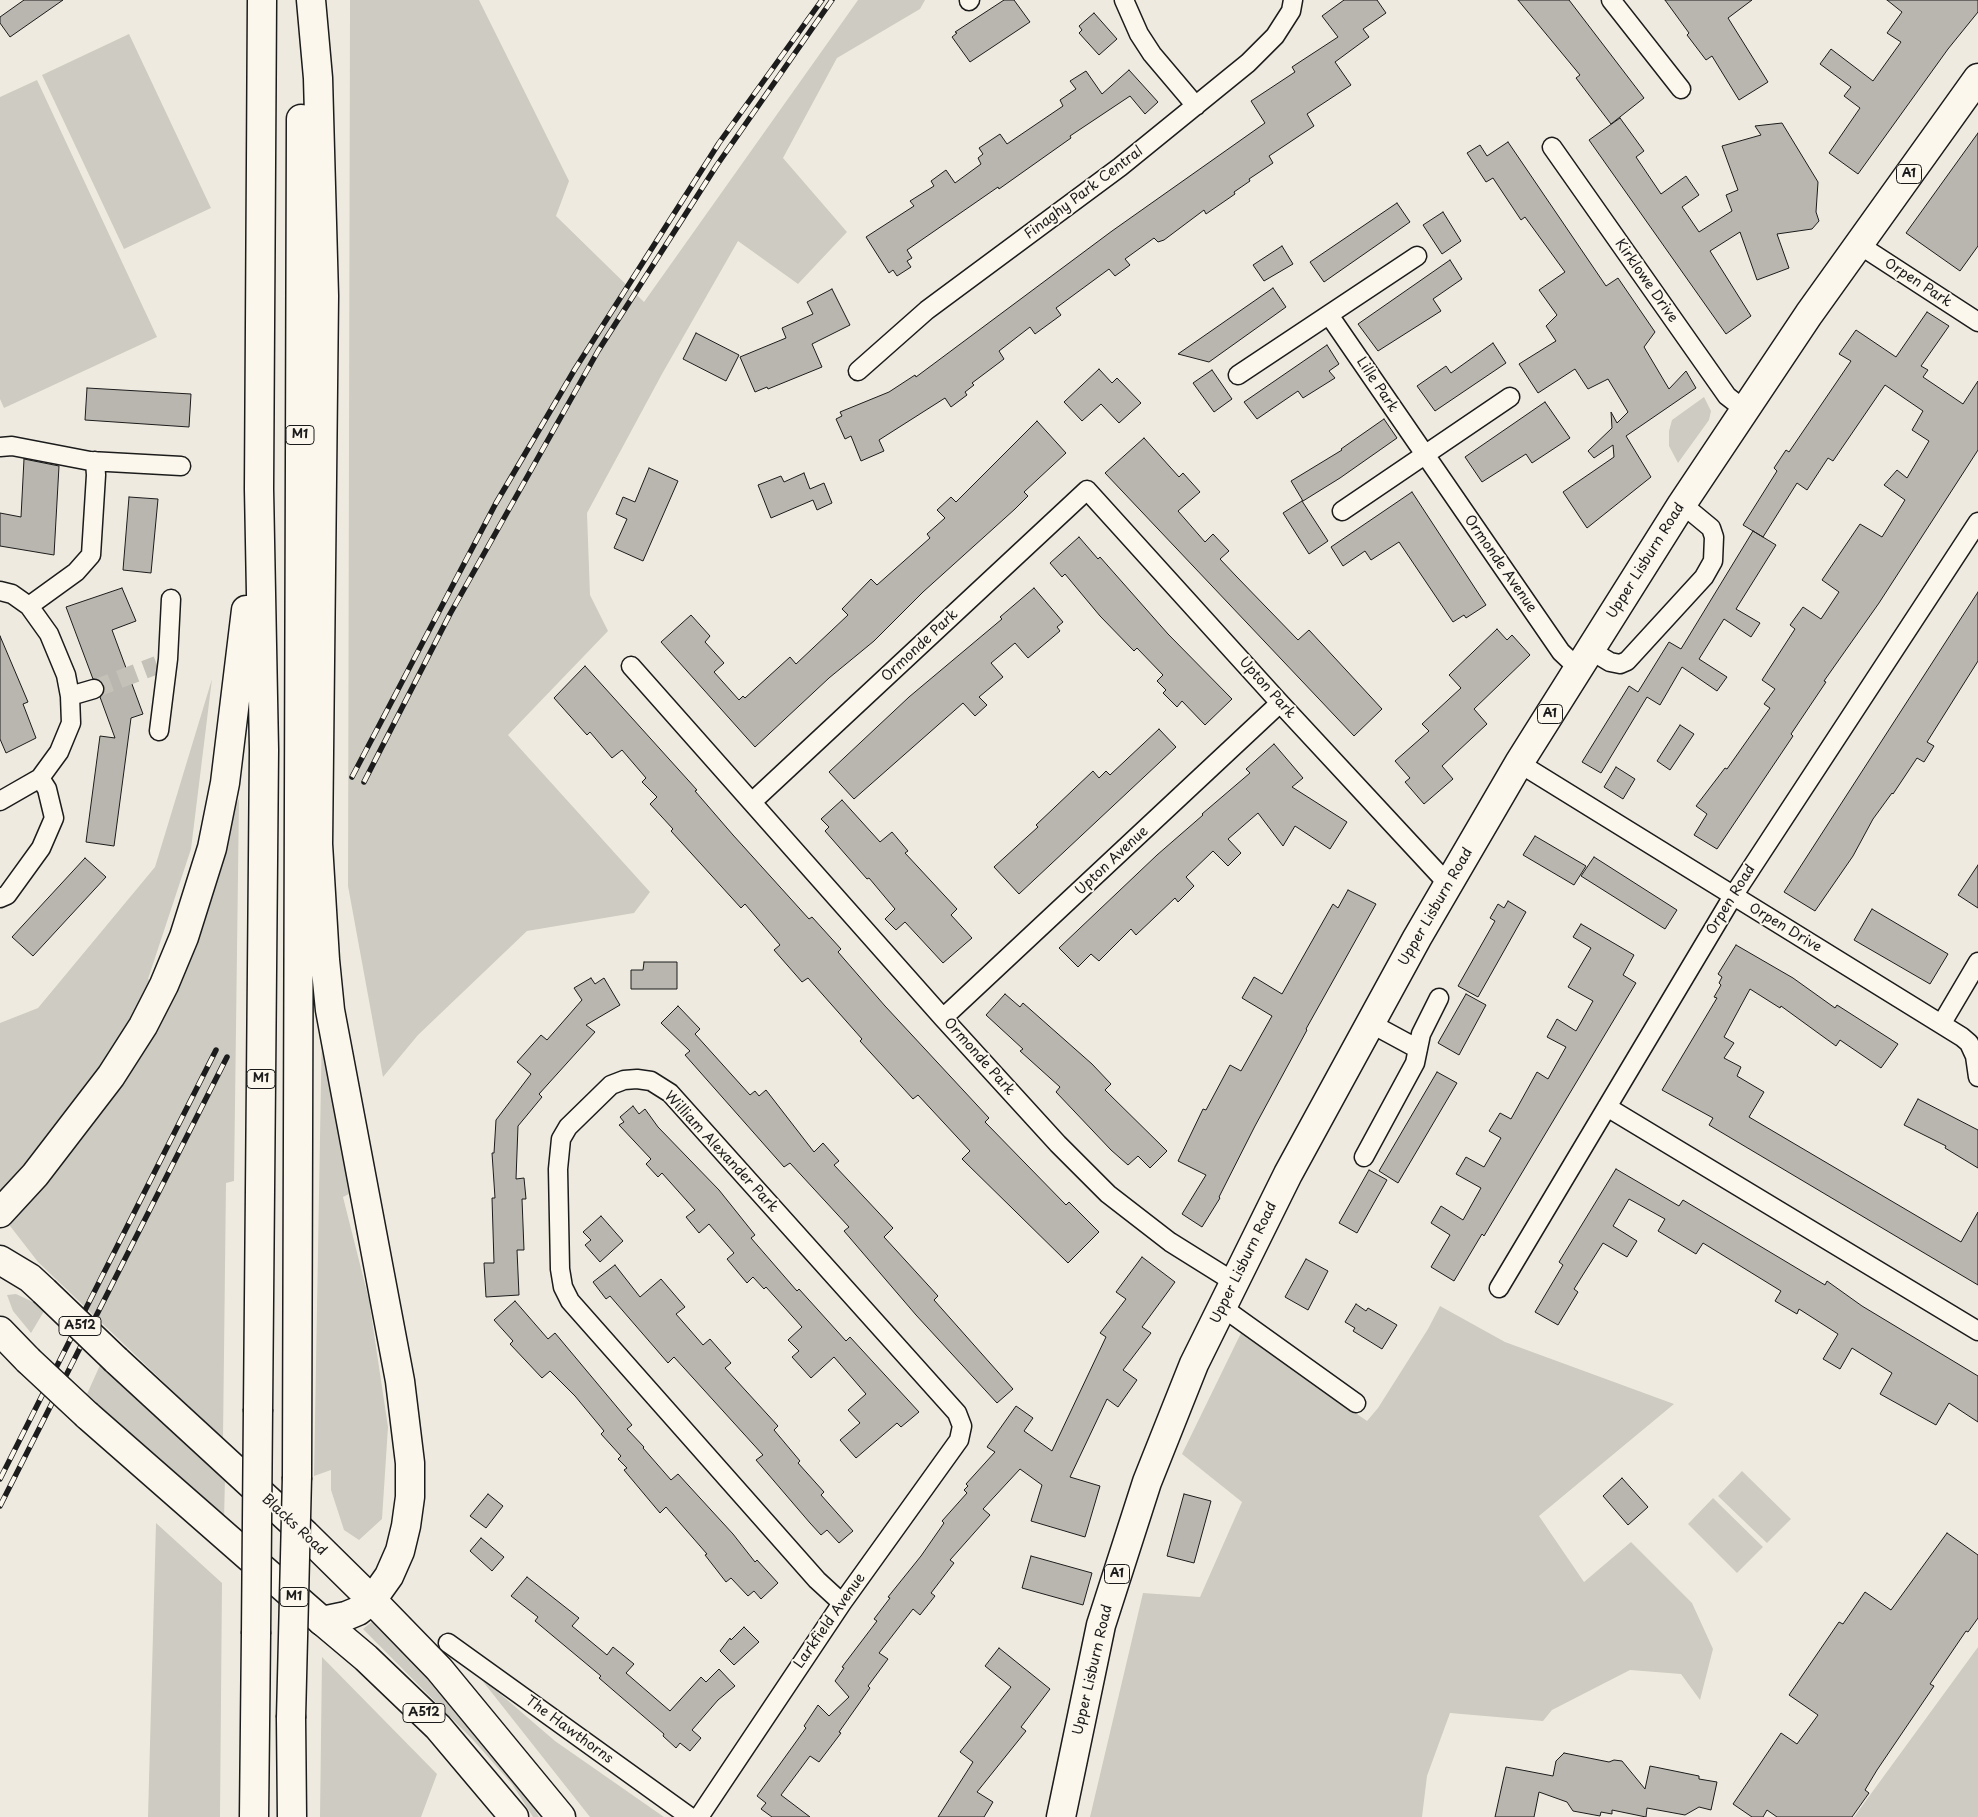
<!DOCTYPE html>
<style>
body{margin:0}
canvas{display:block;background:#eeeadf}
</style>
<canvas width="1978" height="1817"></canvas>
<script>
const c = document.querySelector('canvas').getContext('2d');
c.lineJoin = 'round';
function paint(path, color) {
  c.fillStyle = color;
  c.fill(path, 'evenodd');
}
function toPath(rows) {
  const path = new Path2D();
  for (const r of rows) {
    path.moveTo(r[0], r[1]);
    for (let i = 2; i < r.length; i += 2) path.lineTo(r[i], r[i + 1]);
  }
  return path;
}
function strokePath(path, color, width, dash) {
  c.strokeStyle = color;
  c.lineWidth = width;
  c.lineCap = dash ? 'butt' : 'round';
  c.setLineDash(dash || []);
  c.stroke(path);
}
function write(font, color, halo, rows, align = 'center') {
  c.font = font + ' "Playpen Sans",sans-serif';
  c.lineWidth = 4;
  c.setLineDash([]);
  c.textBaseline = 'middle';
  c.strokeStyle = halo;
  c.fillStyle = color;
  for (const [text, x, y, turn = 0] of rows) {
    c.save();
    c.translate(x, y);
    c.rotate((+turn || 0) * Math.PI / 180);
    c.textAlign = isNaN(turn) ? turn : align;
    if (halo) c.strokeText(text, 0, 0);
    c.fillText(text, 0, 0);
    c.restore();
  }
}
const green = toPath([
 [350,0,479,0,569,181,556,216,644,302,858,0,925,0,920,9,837,58,783,158,847,232,798,284,738,241,662,374,587,513,590,595,608,631,508,735,650,892,634,913,527,931,418,1035,383,1077,348,886],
 [129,34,211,208,124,249,42,75],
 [37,80,157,337,4,408,0,399,0,97],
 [1704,397,1711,411,1709,420,1678,463,1669,446,1669,431,1672,420],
 [212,679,191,849,148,979,171,996,205,912,225,853,236,804,239,799,234,1181,226,1183,223,1439,38,1262,0,1213,0,1023,38,1008,155,867],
 [322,1024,353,1192,343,1197,369,1300,388,1427,382,1519,359,1540,344,1530,331,1490,331,1470,314,1476],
 [16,1294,46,1308,31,1333,13,1311,7,1295],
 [1440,1306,1505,1342,1674,1404,1539,1516,1584,1582,1631,1542,1692,1603,1713,1649,1700,1700,1681,1674,1630,1670,1552,1710,1543,1721,1450,1713,1427,1776,1422,1817,1090,1817,1143,1593,1200,1597,1242,1502,1182,1454,1241,1333,1367,1421,1378,1408,1428,1329],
 [101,1363,225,1477,224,1521,87,1394],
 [1742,1471,1791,1519,1767,1543,1718,1496],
 [1713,1498,1763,1547,1737,1573,1688,1524],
 [156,1523,222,1583,220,1817,148,1817],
 [375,1619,516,1778,539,1817,533,1817,512,1784,474,1741,363,1629],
 [1978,1647,1978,1817,1854,1817],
 [322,1657,437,1774,421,1817,320,1817],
 [477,1674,555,1741,664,1817,590,1817]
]);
const building = toPath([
 [24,0,63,0,10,37,0,23,0,17,24,0],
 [1004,0,1014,0,1030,22,970,62,952,37,957,33,955,32,1004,0],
 [1344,0,1377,0,1386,13,1363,29,1369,37,1335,62,1351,85,1307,114,1314,126,1269,156,1273,163,1249,179,1250,181,1234,192,1235,194,1206,214,1204,210,1164,240,1158,242,1154,238,1125,259,1130,265,1115,276,1109,269,1056,308,1061,315,1035,334,1030,327,999,351,1004,359,972,383,974,385,965,392,967,395,951,407,945,398,879,440,884,451,861,461,851,436,845,439,836,419,842,416,840,412,889,392,915,375,916,377,1112,231,1265,123,1251,101,1295,72,1292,67,1338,37,1322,16,1344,0],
 [1518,0,1569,0,1644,98,1611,124,1576,78,1580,75,1518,0],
 [1665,0,1752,0,1728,18,1768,82,1739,100,1712,56,1706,60,1687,35,1689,33,1665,0],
 [1887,0,1978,0,1978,12,1948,49,1858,174,1829,153,1860,108,1844,96,1851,87,1820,64,1831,49,1873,81,1901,42,1887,33,1902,12,1887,0],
 [1094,13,1117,39,1099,55,1079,33,1082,30,1079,26,1094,13],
 [1129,70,1158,102,1145,114,1130,96,1070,136,1071,138,999,189,998,187,907,250,912,258,907,261,911,267,897,276,893,270,889,273,866,237,914,206,910,201,934,186,931,181,946,170,955,183,981,164,978,158,983,154,979,148,1000,134,1007,144,1063,106,1060,100,1076,89,1070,81,1086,71,1102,94,1129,70],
 [1620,118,1644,151,1636,157,1661,194,1686,176,1699,195,1682,207,1699,232,1732,211,1726,195,1738,190,1722,146,1761,135,1755,126,1782,123,1818,182,1816,212,1819,221,1812,229,1777,234,1789,268,1757,280,1740,232,1710,251,1751,316,1726,334,1589,140,1620,118],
 [1978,133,1978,246,1960,271,1906,233,1978,133],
 [1508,142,1606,286,1618,278,1655,332,1644,347,1669,389,1686,371,1696,388,1626,436,1651,477,1587,528,1563,492,1614,457,1613,445,1594,458,1588,451,1612,428,1611,412,1617,423,1628,412,1608,379,1588,389,1575,369,1538,393,1519,364,1556,341,1546,326,1557,315,1539,290,1565,272,1525,217,1521,220,1493,178,1486,182,1467,153,1480,145,1487,156,1508,142],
 [1397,203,1410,222,1324,282,1310,262,1397,203],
 [1443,212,1461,241,1442,254,1423,225,1443,212],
 [1282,246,1293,264,1264,281,1253,265,1282,246],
 [1450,260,1462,279,1433,299,1441,311,1378,351,1358,324,1450,260],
 [1273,288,1286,307,1209,362,1178,354,1273,288],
 [832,289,850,325,812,344,822,367,768,389,767,387,755,392,740,357,786,338,782,328,813,314,807,302,832,289],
 [1927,312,1949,326,1921,366,1928,370,1923,377,1963,404,1978,381,1978,450,1879,603,1824,681,1826,682,1791,734,1793,736,1717,849,1694,835,1707,814,1696,806,1725,768,1727,769,1770,708,1764,704,1775,689,1762,680,1795,629,1790,625,1803,607,1821,619,1839,592,1822,580,1860,524,1882,537,1905,500,1884,485,1897,470,1907,478,1929,441,1912,430,1923,411,1885,385,1833,461,1828,458,1807,490,1797,483,1763,537,1743,525,1777,471,1774,468,1786,450,1789,452,1851,361,1839,354,1856,330,1896,357,1927,312],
 [696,333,739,355,726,381,683,359,696,333],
 [1493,343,1506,363,1435,411,1417,386,1446,366,1451,373,1493,343],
 [1327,345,1339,364,1329,371,1335,378,1303,398,1298,391,1257,419,1244,402,1327,345],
 [1099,369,1112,383,1117,378,1141,403,1119,423,1101,404,1082,421,1064,402,1099,369],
 [1212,370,1232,399,1214,412,1193,383,1212,370],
 [87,388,191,394,189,427,85,420,87,388],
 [1545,402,1570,438,1532,463,1526,454,1482,482,1465,457,1545,402],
 [1384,419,1397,438,1340,478,1303,501,1291,481,1342,450,1341,449,1384,419],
 [1037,421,1066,453,1024,492,1028,496,1015,509,923,592,874,641,829,678,755,747,661,642,691,615,710,636,705,642,724,663,714,672,739,700,743,696,745,698,790,657,796,664,848,615,842,609,871,579,877,585,930,538,927,534,945,518,937,510,951,497,956,502,1037,421],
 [1144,438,1179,477,1183,473,1200,492,1178,511,1205,542,1213,534,1229,551,1220,559,1236,576,1298,640,1309,630,1382,709,1354,736,1105,473,1144,438],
 [24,459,59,466,54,555,0,546,0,513,21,517,24,459],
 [649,468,678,481,643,561,614,548,627,519,616,514,623,497,635,502,649,468],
 [804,473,810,489,824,483,832,503,817,510,813,500,771,518,758,485,781,476,784,482,804,473],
 [1412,492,1486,605,1466,618,1464,615,1453,622,1399,542,1371,560,1365,551,1343,566,1331,547,1412,492],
 [129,497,158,499,151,573,123,570,129,497],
 [1302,501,1328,541,1309,554,1283,513,1302,501],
 [1753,531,1776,545,1736,609,1760,623,1751,637,1724,619,1699,659,1727,677,1717,691,1682,667,1660,705,1647,697,1601,773,1582,762,1629,686,1638,692,1669,642,1681,649,1753,531],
 [1079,537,1098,559,1100,557,1168,634,1232,699,1205,725,1182,701,1177,707,1163,693,1166,690,1157,681,1163,675,1137,648,1134,651,1100,616,1065,574,1062,577,1050,563,1079,537],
 [122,588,136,621,112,630,143,714,131,718,114,846,86,842,100,736,115,738,100,697,104,692,104,686,101,681,93,679,66,607,122,588],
 [1034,588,1063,622,1057,627,1060,631,1028,658,1015,643,991,663,1003,677,979,697,987,705,975,716,963,703,854,799,829,772,909,697,1002,619,1000,617,1034,588],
 [1978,592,1978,661,1927,742,1934,746,1924,762,1917,758,1893,794,1892,793,1873,819,1853,856,1815,911,1784,892,1978,592],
 [1497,629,1507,640,1512,635,1530,655,1474,709,1487,724,1442,766,1453,779,1424,804,1405,782,1410,778,1395,761,1429,731,1422,724,1461,688,1449,675,1497,629],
 [0,636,28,702,23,704,36,738,6,753,0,739,0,636],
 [585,666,697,790,695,791,733,835,809,919,812,917,841,949,838,952,885,1006,989,1118,985,1122,1066,1205,1069,1202,1099,1232,1068,1263,962,1159,970,1151,918,1095,913,1099,860,1041,862,1039,808,978,802,982,774,950,780,945,745,904,741,908,671,831,673,829,650,804,657,797,642,782,646,778,622,750,612,758,590,732,587,735,554,698,585,666],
 [1680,725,1694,734,1670,770,1657,761,1680,725],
 [1159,729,1176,747,1019,894,994,867,1038,827,1036,825,1093,771,1099,778,1106,771,1110,775,1159,729],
 [1274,744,1303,778,1292,787,1347,822,1330,849,1295,826,1283,846,1258,813,1228,839,1241,853,1228,866,1213,851,1186,877,1194,886,1178,902,1175,898,1136,935,1131,929,1099,961,1091,954,1078,967,1059,948,1157,855,1203,815,1202,814,1250,773,1246,769,1274,744],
 [1616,767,1635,779,1623,799,1604,787,1616,767],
 [842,800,880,842,892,832,908,851,905,853,957,909,951,915,972,938,943,963,905,922,896,930,885,919,895,909,869,878,867,879,825,831,829,827,821,819,842,800],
 [1535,836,1586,866,1574,885,1523,855,1535,836],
 [1594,857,1677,910,1665,929,1581,876,1594,857],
 [85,858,106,877,33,956,12,937,85,858],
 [1978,865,1978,908,1958,895,1978,865],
 [1348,890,1376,904,1306,1029,1307,1030,1255,1126,1219,1197,1220,1198,1202,1227,1182,1214,1206,1175,1178,1161,1203,1109,1206,1110,1230,1065,1241,1071,1272,1016,1242,998,1254,977,1282,994,1333,904,1338,908,1348,890],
 [1508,901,1526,912,1478,997,1458,986,1495,921,1490,918,1498,904,1504,908,1508,901],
 [1872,909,1948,954,1930,984,1854,940,1872,909],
 [1581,924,1634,955,1623,975,1636,983,1484,1236,1482,1234,1454,1281,1431,1267,1450,1235,1431,1223,1441,1206,1463,1220,1481,1188,1456,1174,1466,1157,1484,1167,1501,1138,1489,1131,1500,1113,1511,1119,1537,1072,1548,1079,1566,1047,1547,1037,1557,1019,1576,1031,1593,1001,1568,987,1591,948,1573,937,1581,924],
 [1736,945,1793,978,1835,1008,1837,1005,1898,1044,1881,1068,1840,1040,1836,1046,1781,1006,1780,1008,1750,989,1724,1037,1734,1043,1724,1058,1741,1067,1737,1076,1764,1092,1749,1117,1961,1242,1978,1212,1978,1285,1709,1125,1713,1118,1662,1090,1717,998,1714,997,1721,985,1719,983,1722,977,1718,974,1736,945],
 [644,962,677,962,677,989,631,989,631,970,643,970,644,962],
 [591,978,595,984,604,978,620,1005,586,1025,595,1032,539,1094,542,1097,518,1126,516,1179,524,1178,526,1199,522,1199,524,1250,517,1250,519,1295,486,1297,484,1263,494,1263,492,1198,495,1198,492,1153,494,1153,496,1120,531,1074,517,1062,541,1035,547,1040,582,1000,574,988,591,978],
 [1005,994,1020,1007,1023,1003,1092,1064,1111,1084,1105,1090,1167,1151,1150,1168,1138,1156,1128,1165,1111,1150,1056,1092,1060,1087,1020,1051,1023,1049,986,1015,1005,994],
 [1466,994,1486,1005,1459,1055,1438,1043,1466,994],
 [678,1006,700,1029,695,1034,750,1095,755,1091,759,1096,766,1090,814,1152,823,1143,839,1161,834,1165,893,1228,884,1237,938,1296,934,1300,1013,1389,997,1403,916,1315,844,1231,849,1227,790,1163,784,1167,685,1055,690,1051,661,1023,678,1006],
 [1437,1072,1457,1083,1398,1183,1379,1171,1437,1072],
 [1918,1099,1978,1130,1978,1168,1945,1148,1946,1146,1904,1125,1918,1099],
 [633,1106,639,1114,645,1109,658,1127,719,1190,755,1235,751,1238,797,1291,799,1289,846,1341,850,1337,919,1412,901,1427,897,1423,856,1458,840,1440,860,1423,848,1410,866,1394,834,1357,811,1378,792,1357,799,1351,788,1340,802,1327,766,1287,764,1289,753,1277,747,1283,727,1259,734,1253,709,1224,699,1233,686,1217,695,1210,662,1173,658,1177,646,1164,651,1159,619,1125,624,1122,620,1117,633,1106],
 [1616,1169,1679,1206,1683,1200,1825,1285,1827,1281,1862,1306,1978,1376,1978,1422,1949,1403,1936,1425,1880,1394,1892,1373,1852,1348,1840,1369,1823,1359,1838,1334,1799,1309,1797,1314,1775,1301,1781,1291,1703,1243,1696,1254,1658,1231,1665,1219,1629,1199,1613,1226,1637,1241,1627,1257,1603,1243,1574,1289,1578,1292,1558,1325,1535,1312,1563,1265,1559,1262,1616,1169],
 [1369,1170,1387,1180,1357,1233,1339,1223,1369,1170],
 [601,1216,623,1241,600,1262,585,1245,591,1240,583,1232,601,1216],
 [1142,1257,1175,1282,1142,1327,1151,1333,1123,1370,1137,1380,1118,1407,1107,1399,1070,1477,1100,1486,1085,1537,1031,1521,1042,1485,1020,1469,983,1509,990,1515,950,1560,954,1563,931,1593,935,1596,920,1615,913,1609,879,1653,888,1659,868,1686,870,1688,839,1732,841,1733,819,1762,810,1756,781,1795,810,1817,772,1817,761,1809,766,1803,757,1796,806,1728,804,1726,818,1705,829,1716,849,1697,835,1681,844,1668,842,1667,877,1621,874,1619,890,1598,888,1597,921,1556,944,1523,942,1521,967,1493,964,1490,968,1486,966,1484,995,1452,987,1447,1016,1406,1033,1418,1024,1431,1052,1451,1106,1337,1100,1333,1126,1299,1116,1292,1142,1257],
 [1306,1259,1328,1271,1308,1310,1285,1297,1306,1259],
 [615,1265,640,1297,661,1279,685,1307,676,1314,703,1345,710,1339,731,1363,725,1368,778,1426,774,1430,800,1461,798,1463,824,1492,821,1495,853,1531,839,1543,827,1530,821,1535,810,1523,756,1460,763,1455,674,1357,668,1363,610,1296,606,1299,593,1282,615,1265],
 [515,1301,548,1339,555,1333,632,1425,627,1429,644,1447,643,1448,671,1480,678,1474,733,1534,755,1562,757,1560,778,1583,761,1599,754,1591,748,1596,731,1578,726,1582,705,1555,707,1554,666,1507,660,1513,624,1470,627,1468,618,1459,621,1456,601,1434,604,1431,575,1396,550,1371,542,1378,510,1344,513,1341,494,1320,515,1301],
 [1356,1304,1366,1311,1368,1308,1397,1325,1382,1349,1353,1331,1355,1328,1345,1322,1356,1304],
 [1622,1478,1648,1507,1628,1525,1603,1496,1622,1478],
 [488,1494,503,1506,486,1528,470,1516,488,1494],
 [1184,1494,1211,1501,1194,1563,1167,1556,1184,1494],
 [1947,1533,1978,1555,1978,1618,1968,1632,1966,1631,1930,1684,1934,1686,1877,1770,1865,1790,1869,1793,1852,1817,1777,1817,1767,1810,1763,1817,1752,1817,1733,1804,1781,1733,1797,1744,1818,1715,1789,1695,1839,1622,1843,1624,1865,1592,1891,1610,1947,1533],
 [481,1538,504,1557,492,1571,470,1551,481,1538],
 [1031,1556,1092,1573,1083,1605,1022,1588,1031,1556],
 [527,1577,579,1618,572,1626,607,1655,613,1647,634,1664,626,1673,670,1711,701,1677,706,1682,719,1669,735,1686,718,1700,692,1730,701,1738,690,1751,680,1743,676,1748,663,1736,664,1734,599,1678,601,1676,535,1621,538,1617,511,1596,527,1577],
 [744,1627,759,1642,734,1665,720,1651,730,1638,731,1640,744,1627],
 [999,1648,1050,1689,1021,1727,1026,1731,977,1792,993,1802,984,1817,938,1817,973,1762,960,1752,1011,1687,985,1666,999,1648],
 [1564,1753,1609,1762,1614,1760,1622,1761,1645,1789,1650,1766,1699,1776,1699,1779,1717,1782,1711,1810,1699,1807,1685,1815,1647,1808,1646,1817,1612,1810,1612,1814,1601,1812,1600,1816,1573,1811,1567,1802,1539,1792,1534,1817,1495,1817,1506,1767,1553,1776,1556,1761,1564,1753]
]);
const minorTunnel = toPath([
 [94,689,157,665]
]);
const minor = toPath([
 [1124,0,1139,34,1152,54,1196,106],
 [1611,0,1681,89],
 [969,1,970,0],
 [1552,147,1727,396,1745,410],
 [1858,244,1978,322],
 [1329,315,1561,652,1579,669],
 [858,371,927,310,1120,167,1248,63,1275,36,1291,11,1293,0],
 [1238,375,1417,256],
 [0,447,12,446,90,461,181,466],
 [1342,511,1510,397],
 [0,591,12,594,29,606,49,634,66,675,70,696,71,723,59,752,40,778,0,801],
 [29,606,76,572,91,555,96,475,95,461],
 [1590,650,1610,662,1620,664,1627,661,1704,577,1713,561,1714,537,1711,528,1682,504],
 [631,666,943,1018,1058,1144,1108,1194,1170,1242,1234,1282],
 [70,696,94,689],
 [159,731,168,659,171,599],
 [1519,763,1962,1037,1969,1043,1975,1056,1978,1077],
 [752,802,1087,490,1280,703,1448,884],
 [0,898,7,895,41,848,54,818,47,789,40,778],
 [943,1018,1280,703],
 [1370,1023,1418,1049],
 [1942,1023,1978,962],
 [1607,1107,1978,1331],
 [1364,1157,1415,1063,1421,1034,1439,998],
 [1499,1288,1733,896,1978,522],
 [1222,1307,1356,1403],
 [448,1643,690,1817],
 [699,1817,842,1603,959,1440,962,1426,957,1413,670,1093,651,1081,637,1079,624,1080,611,1085,568,1127,561,1139,558,1169,560,1269,563,1287,570,1301,817,1580,842,1603]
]);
const primary = toPath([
 [372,1600,439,1669,561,1817],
 [322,1621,366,1658,438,1727,514,1817],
 [1061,1817,1101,1625,1147,1482,1194,1364,1288,1174,1417,938,1519,763,1682,504,1809,314,1978,78]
]);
const trunk = toPath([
 [0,1260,30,1278,44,1291],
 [0,1331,28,1360],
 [116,1360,305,1534,372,1600],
 [87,1415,322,1621]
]);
const motorway = toPath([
 [311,0,318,78,324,296,318,844,325,960,330,1010,400,1381,410,1463,410,1497,406,1526,400,1551,389,1576,372,1600,358,1611,346,1616,322,1621],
 [0,1213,35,1175,111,1076,143,1026,164,985,184,937,212,848,225,783,246,610],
 [258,1409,264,750,259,489,262,0],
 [297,1477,301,119],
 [291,1718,292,1817],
 [254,1817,256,1634]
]);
const rail = toPath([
 [352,777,496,503,575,369,719,143,822,0],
 [364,782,450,614,598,351,717,165,832,0],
 [0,1479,216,1050],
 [0,1506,227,1057]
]);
const trunkBridge = toPath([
 [44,1291,116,1360],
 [28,1360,87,1415]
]);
const motorwayBridge = toPath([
 [256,1634,258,1409],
 [291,1718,297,1477]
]);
const shields = [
 [1909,174,25],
 [300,435,28],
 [1550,714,25],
 [261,1079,28],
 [80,1326,42],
 [1117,1574,25],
 [294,1597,28],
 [424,1713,42]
];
const shieldNames = [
 ["A1",1909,174],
 ["M1",300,435],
 ["A1",1550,714],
 ["M1",261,1079],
 ["A512",80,1326],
 ["A1",1117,1574],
 ["M1",294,1597],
 ["A512",424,1713]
];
const streetNames = [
 ["Finaghy Park Central",1084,193,-37],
 ["Kirklowe Drive",1646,281,55],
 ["Orpen Park",1918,283,33],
 ["Lille Park",1377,385,56],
 ["Upper Lisburn Road",1646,561,-58],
 ["Ormonde Avenue",1500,564,55],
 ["Ormonde Park",920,646,-43],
 ["Upton Park",1267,688,48],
 ["Upton Avenue",1112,861,-43],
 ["Orpen Road",1731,900,-58],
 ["Upper Lisburn Road",1436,907,-60],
 ["Orpen Drive",1785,928,31],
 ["Ormonde Park",979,1057,48],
 ["William Alexander Park",721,1152,47],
 ["Upper Lisburn Road",1244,1263,-64],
 ["Blacks Road",294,1525,43],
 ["Larkfield Avenue",830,1621,-55],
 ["Upper Lisburn Road",1093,1670,-77],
 ["The Hawthorns",569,1730,36]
];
paint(green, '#ceccc2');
paint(building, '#b9b6af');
strokePath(building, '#1c1c1c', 1);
strokePath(minorTunnel, '#c4c1b8', 18, [18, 9]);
strokePath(minor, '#1c1c1c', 21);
strokePath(primary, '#1c1c1c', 31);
strokePath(trunk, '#1c1c1c', 31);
strokePath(motorway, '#1c1c1c', 31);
strokePath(minor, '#fbf7ec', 18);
strokePath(primary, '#fbf7ec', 28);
strokePath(trunk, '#fbf7ec', 28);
strokePath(motorway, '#fbf7ec', 28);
strokePath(rail, '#1c1c1c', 5.5);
strokePath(rail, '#fbf7ec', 4, [11]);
strokePath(trunkBridge, '#1c1c1c', 31, []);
strokePath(motorwayBridge, '#1c1c1c', 31, []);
strokePath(trunkBridge, '#fbf7ec', 28);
strokePath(motorwayBridge, '#fbf7ec', 28);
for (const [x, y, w] of shields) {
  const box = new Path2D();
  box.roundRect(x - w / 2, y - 9.5, w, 19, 4);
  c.fillStyle = '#fbf7ec';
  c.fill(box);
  strokePath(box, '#1c1c1c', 1);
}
write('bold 12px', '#1c1c1c', null, shieldNames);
write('14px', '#1c1c1c', '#fbf7ec', streetNames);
</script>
